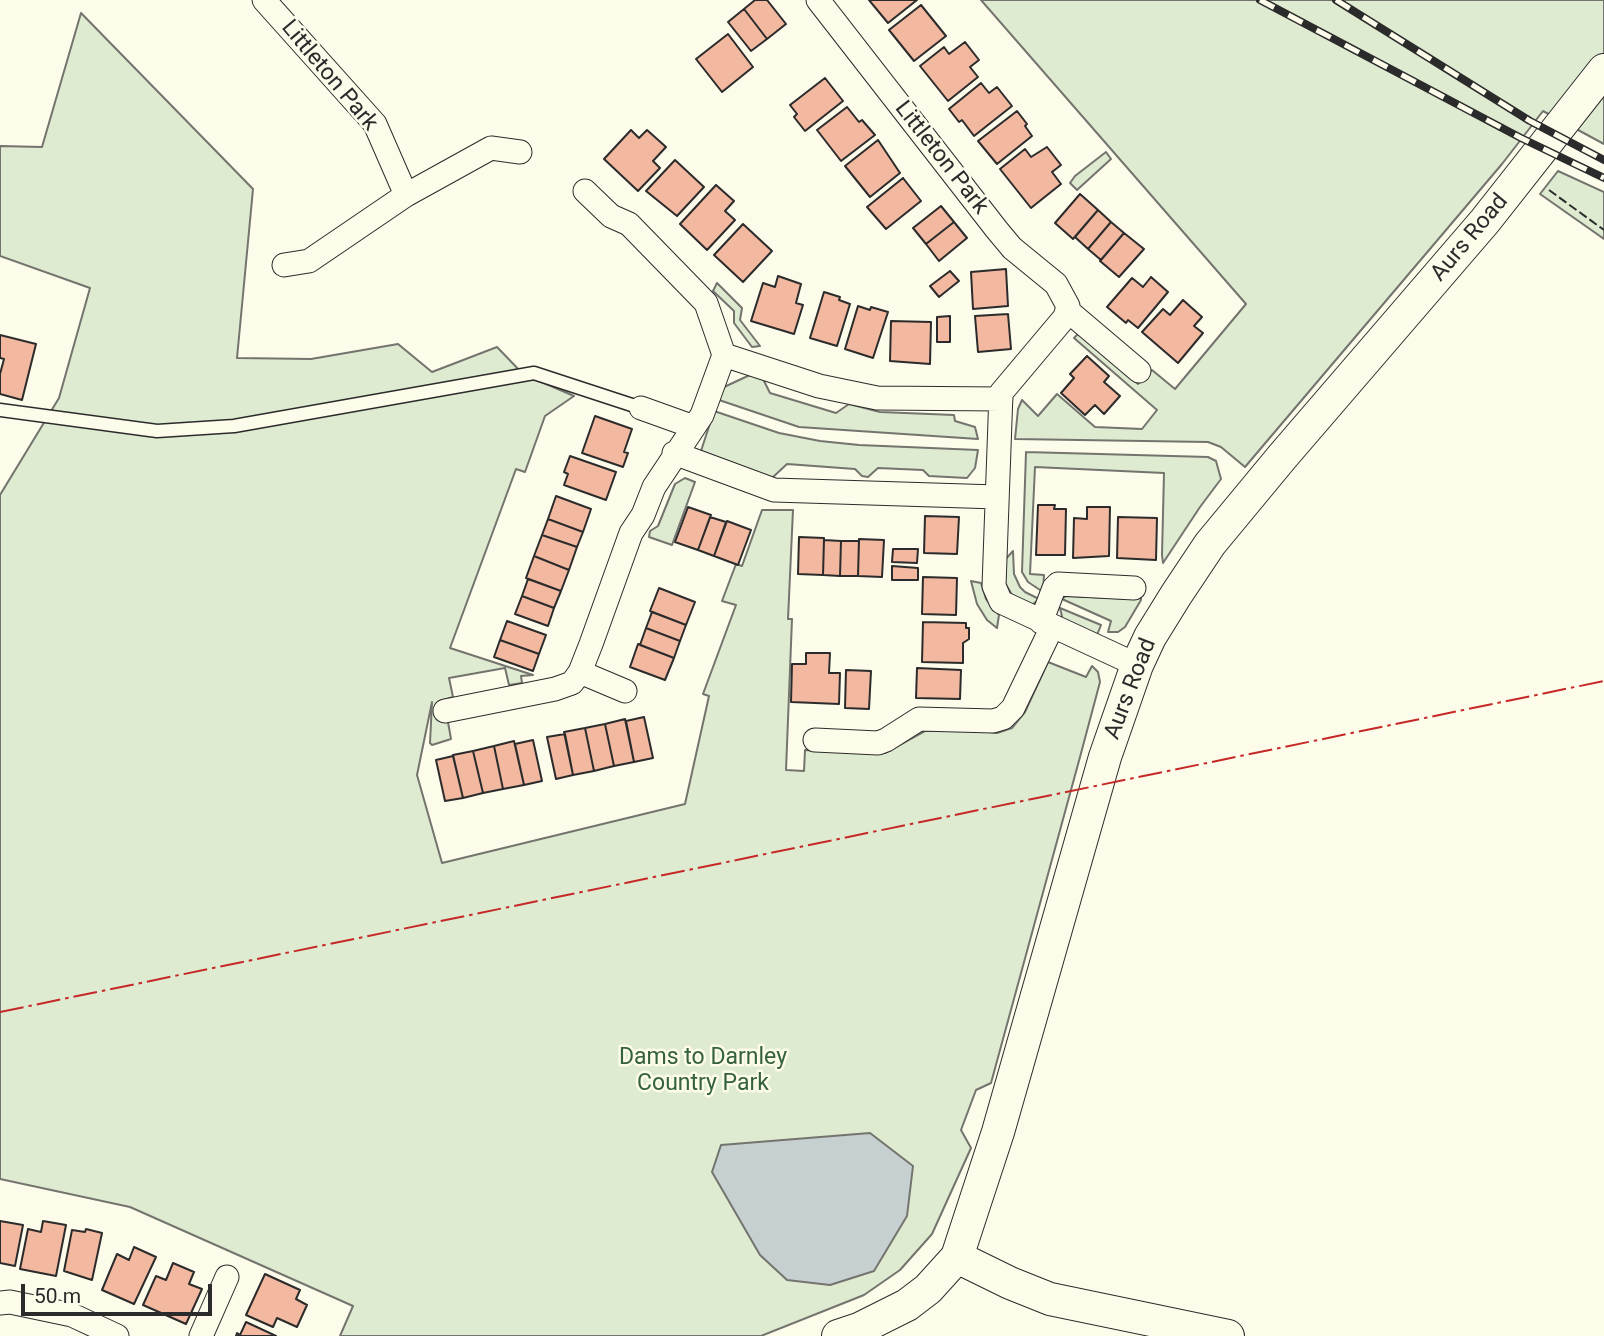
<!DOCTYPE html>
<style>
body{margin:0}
#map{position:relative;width:1604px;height:1336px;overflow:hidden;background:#fdfbea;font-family:Roboto,sans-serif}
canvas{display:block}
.scale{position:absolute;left:21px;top:1284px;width:191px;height:32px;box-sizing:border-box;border:4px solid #2b2b2b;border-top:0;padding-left:9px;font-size:21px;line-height:24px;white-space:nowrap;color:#2b2b2b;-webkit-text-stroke:5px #fdfbea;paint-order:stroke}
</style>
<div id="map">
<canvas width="1604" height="1336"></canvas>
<div class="scale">50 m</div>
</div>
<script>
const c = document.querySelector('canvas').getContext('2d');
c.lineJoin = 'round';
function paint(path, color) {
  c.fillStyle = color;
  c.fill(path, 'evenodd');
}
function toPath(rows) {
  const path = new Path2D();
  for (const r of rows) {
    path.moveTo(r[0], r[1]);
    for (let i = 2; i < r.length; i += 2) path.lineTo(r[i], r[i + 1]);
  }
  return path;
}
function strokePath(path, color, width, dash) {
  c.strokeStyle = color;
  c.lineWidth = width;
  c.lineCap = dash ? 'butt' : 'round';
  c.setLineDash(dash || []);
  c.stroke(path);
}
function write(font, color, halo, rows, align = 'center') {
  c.font = font + ' Roboto,sans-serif';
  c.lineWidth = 5;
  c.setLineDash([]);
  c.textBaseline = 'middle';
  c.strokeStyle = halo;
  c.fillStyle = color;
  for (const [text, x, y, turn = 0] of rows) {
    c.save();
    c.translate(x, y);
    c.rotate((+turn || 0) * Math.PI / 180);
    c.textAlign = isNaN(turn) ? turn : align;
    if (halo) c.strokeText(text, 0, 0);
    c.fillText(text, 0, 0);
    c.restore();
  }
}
const green = toPath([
 [981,0,1604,0,1604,144,1543,111,1502,164,1245,467,1221,447,1208,442,1015,439,1018,409,1022,400,1038,416,1057,394,1095,427,1142,429,1157,410,1074,338,1079,333,1138,384,1152,370,1175,389,1246,304,981,0],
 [81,13,253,189,237,358,311,359,398,344,432,372,497,347,523,374,574,396,545,416,525,472,516,469,450,648,533,675,521,676,522,683,509,685,505,668,449,678,453,697,440,701,444,722,448,722,451,739,432,745,430,743,432,702,417,775,442,863,685,804,709,696,703,694,736,605,722,601,736,564,742,566,762,510,793,510,788,619,792,619,786,770,804,771,805,750,885,753,925,731,984,727,989,732,997,733,1012,728,1025,712,1048,662,1086,677,1092,666,1098,672,1100,682,1080,757,991,1083,976,1090,961,1130,971,1148,932,1234,900,1270,864,1295,761,1336,340,1336,353,1306,130,1207,0,1179,0,495,59,398,90,288,0,256,0,146,42,147,81,13],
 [1106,152,1111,159,1077,190,1070,183,1075,176,1106,152],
 [1558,171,1604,192,1604,239,1540,194,1558,171],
 [717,283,742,308,740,320,760,346,752,347,734,323,734,311,713,291,717,283],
 [752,374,762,377,770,393,836,413,849,404,880,412,954,415,955,421,975,427,978,439,799,427,719,400,722,388,752,374],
 [714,411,779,433,820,441,859,445,978,450,975,468,967,478,929,476,923,470,878,468,868,477,862,476,855,469,787,464,772,478,701,451,714,411],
 [1026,452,1208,457,1216,461,1221,479,1200,507,1163,563,1162,555,1164,473,1035,467,1030,574,1044,575,1043,592,1028,582,1022,572,1026,452],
 [685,478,695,482,672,545,649,537,650,531,658,526,675,484,685,478],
 [1013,551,1014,574,1020,587,1025,592,1039,599,1030,607,1012,595,1004,581,1003,562,1013,551],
 [971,581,981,583,986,599,999,615,997,628,987,620,977,604,971,581],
 [1141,594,1141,600,1125,627,1118,632,1108,632,1111,621,1062,599,1066,596,1136,599,1141,594],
 [1060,608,1101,625,1097,635,1063,621,1060,608]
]);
const water = toPath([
 [870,1133,913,1166,907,1216,874,1271,830,1285,787,1280,760,1255,712,1172,721,1145,870,1133]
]);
const building = toPath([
 [755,0,767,0,786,24,767,39,744,9,755,0],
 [869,0,917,0,888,23,869,0],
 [921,5,946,36,914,61,889,30,921,5],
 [744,9,767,39,751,51,728,22,744,9],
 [728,34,753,67,722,92,696,59,728,34],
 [965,42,979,60,970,67,978,77,948,101,920,66,944,47,949,54,965,42],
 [825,78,843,101,805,131,794,117,797,114,790,105,825,78],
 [981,83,989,93,997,87,1012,106,974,136,962,120,959,122,949,109,981,83],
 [847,107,859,122,862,120,875,135,841,161,817,130,847,107],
 [1017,111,1027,124,1025,126,1032,136,997,164,978,141,1017,111],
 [631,130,639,138,647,130,666,147,653,161,660,168,638,191,604,159,631,130],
 [878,140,900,173,870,197,845,166,878,140],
 [1047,147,1061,165,1052,172,1061,184,1031,208,1000,169,1025,149,1031,157,1047,147],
 [675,160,704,187,677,216,646,191,675,160],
 [903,178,921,201,886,229,867,207,903,178],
 [716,185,734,201,725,211,735,220,707,250,680,224,716,185],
 [1080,194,1098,210,1073,239,1055,223,1080,194],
 [941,206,954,222,926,244,913,228,941,206],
 [1098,210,1111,222,1088,249,1075,237,1098,210],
 [954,222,967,238,939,261,926,244,954,222],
 [1111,222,1124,233,1101,260,1088,249,1111,222],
 [743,224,772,251,743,282,714,255,743,224],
 [1124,233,1144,249,1119,277,1100,261,1124,233],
 [1006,269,1008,306,973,309,971,272,1006,269],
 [950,271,959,281,939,297,930,286,950,271],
 [778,276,801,284,796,303,803,305,794,334,751,321,763,283,775,287,778,276],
 [1151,277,1168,292,1138,328,1128,320,1126,323,1107,307,1132,278,1143,287,1151,277],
 [824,292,840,297,839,300,850,304,837,346,810,338,824,292],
 [1183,300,1202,317,1194,326,1203,333,1178,363,1142,332,1163,309,1170,315,1183,300],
 [858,306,870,310,871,307,888,312,873,358,845,349,858,306],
 [1008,314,1011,349,978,352,975,316,1008,314],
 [950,316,950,342,937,342,937,317,950,316],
 [891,321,931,322,930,364,890,361,891,321],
 [0,335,36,344,22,400,0,394,0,374,4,359,0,358,0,335],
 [1087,356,1109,376,1104,382,1120,396,1104,414,1095,405,1085,415,1061,393,1074,378,1070,374,1087,356],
 [595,416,632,429,624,452,628,453,623,467,582,453,595,416],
 [570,456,616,472,606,500,564,485,568,474,564,472,570,456],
 [556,496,591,509,583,532,548,519,556,496],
 [1038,505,1055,505,1054,509,1066,509,1065,555,1036,555,1038,505],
 [688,507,711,515,698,550,675,542,688,507],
 [1087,507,1110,507,1109,556,1073,558,1074,518,1087,519,1087,507],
 [925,516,959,517,957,554,924,553,925,516],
 [710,517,726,522,714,556,698,550,710,517],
 [1118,517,1157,518,1156,560,1117,558,1118,517],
 [548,519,583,532,577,547,542,535,548,519],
 [727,521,751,530,738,565,714,556,727,521],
 [542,535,577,547,569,570,534,556,542,535],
 [799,537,824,538,823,575,798,574,799,537],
 [859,539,884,540,882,577,858,576,859,539],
 [824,540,841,541,840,576,823,575,824,540],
 [841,541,859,541,858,576,840,576,841,541],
 [893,549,918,549,917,563,892,562,893,549],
 [534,556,569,570,561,591,526,578,534,556],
 [892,566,918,568,918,580,892,580,892,566],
 [923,577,957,578,956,615,922,614,923,577],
 [528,579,561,591,554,608,522,596,528,579],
 [659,588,695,602,686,625,650,611,659,588],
 [522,596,554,608,548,626,515,614,522,596],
 [652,612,686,625,680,641,646,628,652,612],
 [507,621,546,635,539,654,500,640,507,621],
 [923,622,966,623,966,628,969,628,969,639,963,643,963,663,922,662,923,622],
 [646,628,680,641,674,658,640,645,646,628],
 [500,640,539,654,533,671,494,657,500,640],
 [638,644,674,658,665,680,630,667,638,644],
 [806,653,830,653,829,673,840,673,839,704,791,702,792,664,806,664,806,653],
 [917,668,961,670,960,699,916,698,917,668],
 [846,670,871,671,869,709,845,708,846,670],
 [644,717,653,758,634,762,626,721,644,717],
 [625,719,634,762,614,766,605,724,625,719],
 [605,724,614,766,594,771,585,728,605,724],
 [585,728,594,771,573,775,564,732,585,728],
 [565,734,573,775,556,779,547,737,565,734],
 [533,740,542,781,524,785,515,744,533,740],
 [514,741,524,785,503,789,494,746,514,741],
 [494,746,503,789,483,793,473,751,494,746],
 [473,751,483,793,463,798,453,755,473,751],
 [453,756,463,798,445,801,436,760,453,756],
 [0,1221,23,1225,15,1266,0,1263,0,1221],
 [43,1221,66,1225,56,1276,20,1269,28,1229,41,1232,43,1221],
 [86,1229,102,1233,92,1280,64,1271,72,1230,85,1232,86,1229],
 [134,1247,156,1257,134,1304,102,1290,117,1254,129,1260,134,1247],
 [173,1263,194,1272,189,1284,202,1289,186,1324,143,1305,156,1276,166,1280,173,1263],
 [265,1274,300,1290,296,1299,307,1305,297,1327,277,1318,273,1327,246,1315,265,1274],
 [246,1322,276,1336,236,1336,237,1333,240,1335,246,1322]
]);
const lane = toPath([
 [0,410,157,431,234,426,534,373,641,408]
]);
const street = toPath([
 [264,0,375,124,406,195],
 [818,0,997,230,1012,248,1056,284,1068,306,1065,317,1001,393,994,586,1001,602,1137,665],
 [284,265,309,261,406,195,491,148,520,152],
 [1067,310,1139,371],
 [724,355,819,386,877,398,1001,399],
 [641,408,694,427],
 [674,453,774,490,997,497],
 [1041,622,1054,588,1058,584,1134,588],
 [580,672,625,691],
 [445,711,555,689,572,683,580,672,591,644,631,533,643,515,654,487,702,415,724,355,706,303,629,224,611,216,585,191],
 [815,740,878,743,886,740,919,719,993,721,1003,718,1013,708,1052,627],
 [0,1303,10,1302,72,1315,117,1336],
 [201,1336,227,1277]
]);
const secondary = toPath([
 [957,1257,1010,1283,1050,1299,1228,1336],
 [838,1336,859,1329,907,1305,928,1289,957,1257,998,1132,1105,757,1137,665,1150,637,1176,595,1210,544,1282,457,1485,221,1604,70]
]);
const rail = toPath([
 [1260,0,1521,138,1604,178],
 [1336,0,1530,121,1604,160]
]);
const fence = toPath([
 [1549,190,1604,230]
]);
const power = toPath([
 [0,1012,1604,681]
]);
const streetNames = [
 ["Littleton Park",329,76,50],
 ["Littleton Park",941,158,52],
 ["Aurs Road",1470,238,-50],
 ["Aurs Road",1131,689,-69]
];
const parkNames = [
 ["Dams to Darnley",703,1058],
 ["Country Park",703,1084]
];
paint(green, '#deebd1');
strokePath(green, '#74746e', 2);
paint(water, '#c7d0d0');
strokePath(water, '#74746e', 2);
paint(building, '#f2b8a0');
strokePath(building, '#2b2b2b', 2);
strokePath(lane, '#2b2b2b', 15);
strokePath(street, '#2b2b2b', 25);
strokePath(secondary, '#2b2b2b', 34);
strokePath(lane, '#fdfbea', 12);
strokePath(street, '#fdfbea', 23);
strokePath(secondary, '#fdfbea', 32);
strokePath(rail, '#2b2b2b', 8);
strokePath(rail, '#fdfbea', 5, [16]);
strokePath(fence, '#2b2b2b', 2, [9, 3.5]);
strokePath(power, '#c62828', 2, [24, 5, 3.5, 5]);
write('23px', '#2b2b2b', '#fdfbea', streetNames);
write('23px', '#34623c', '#fdfbea', parkNames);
</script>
